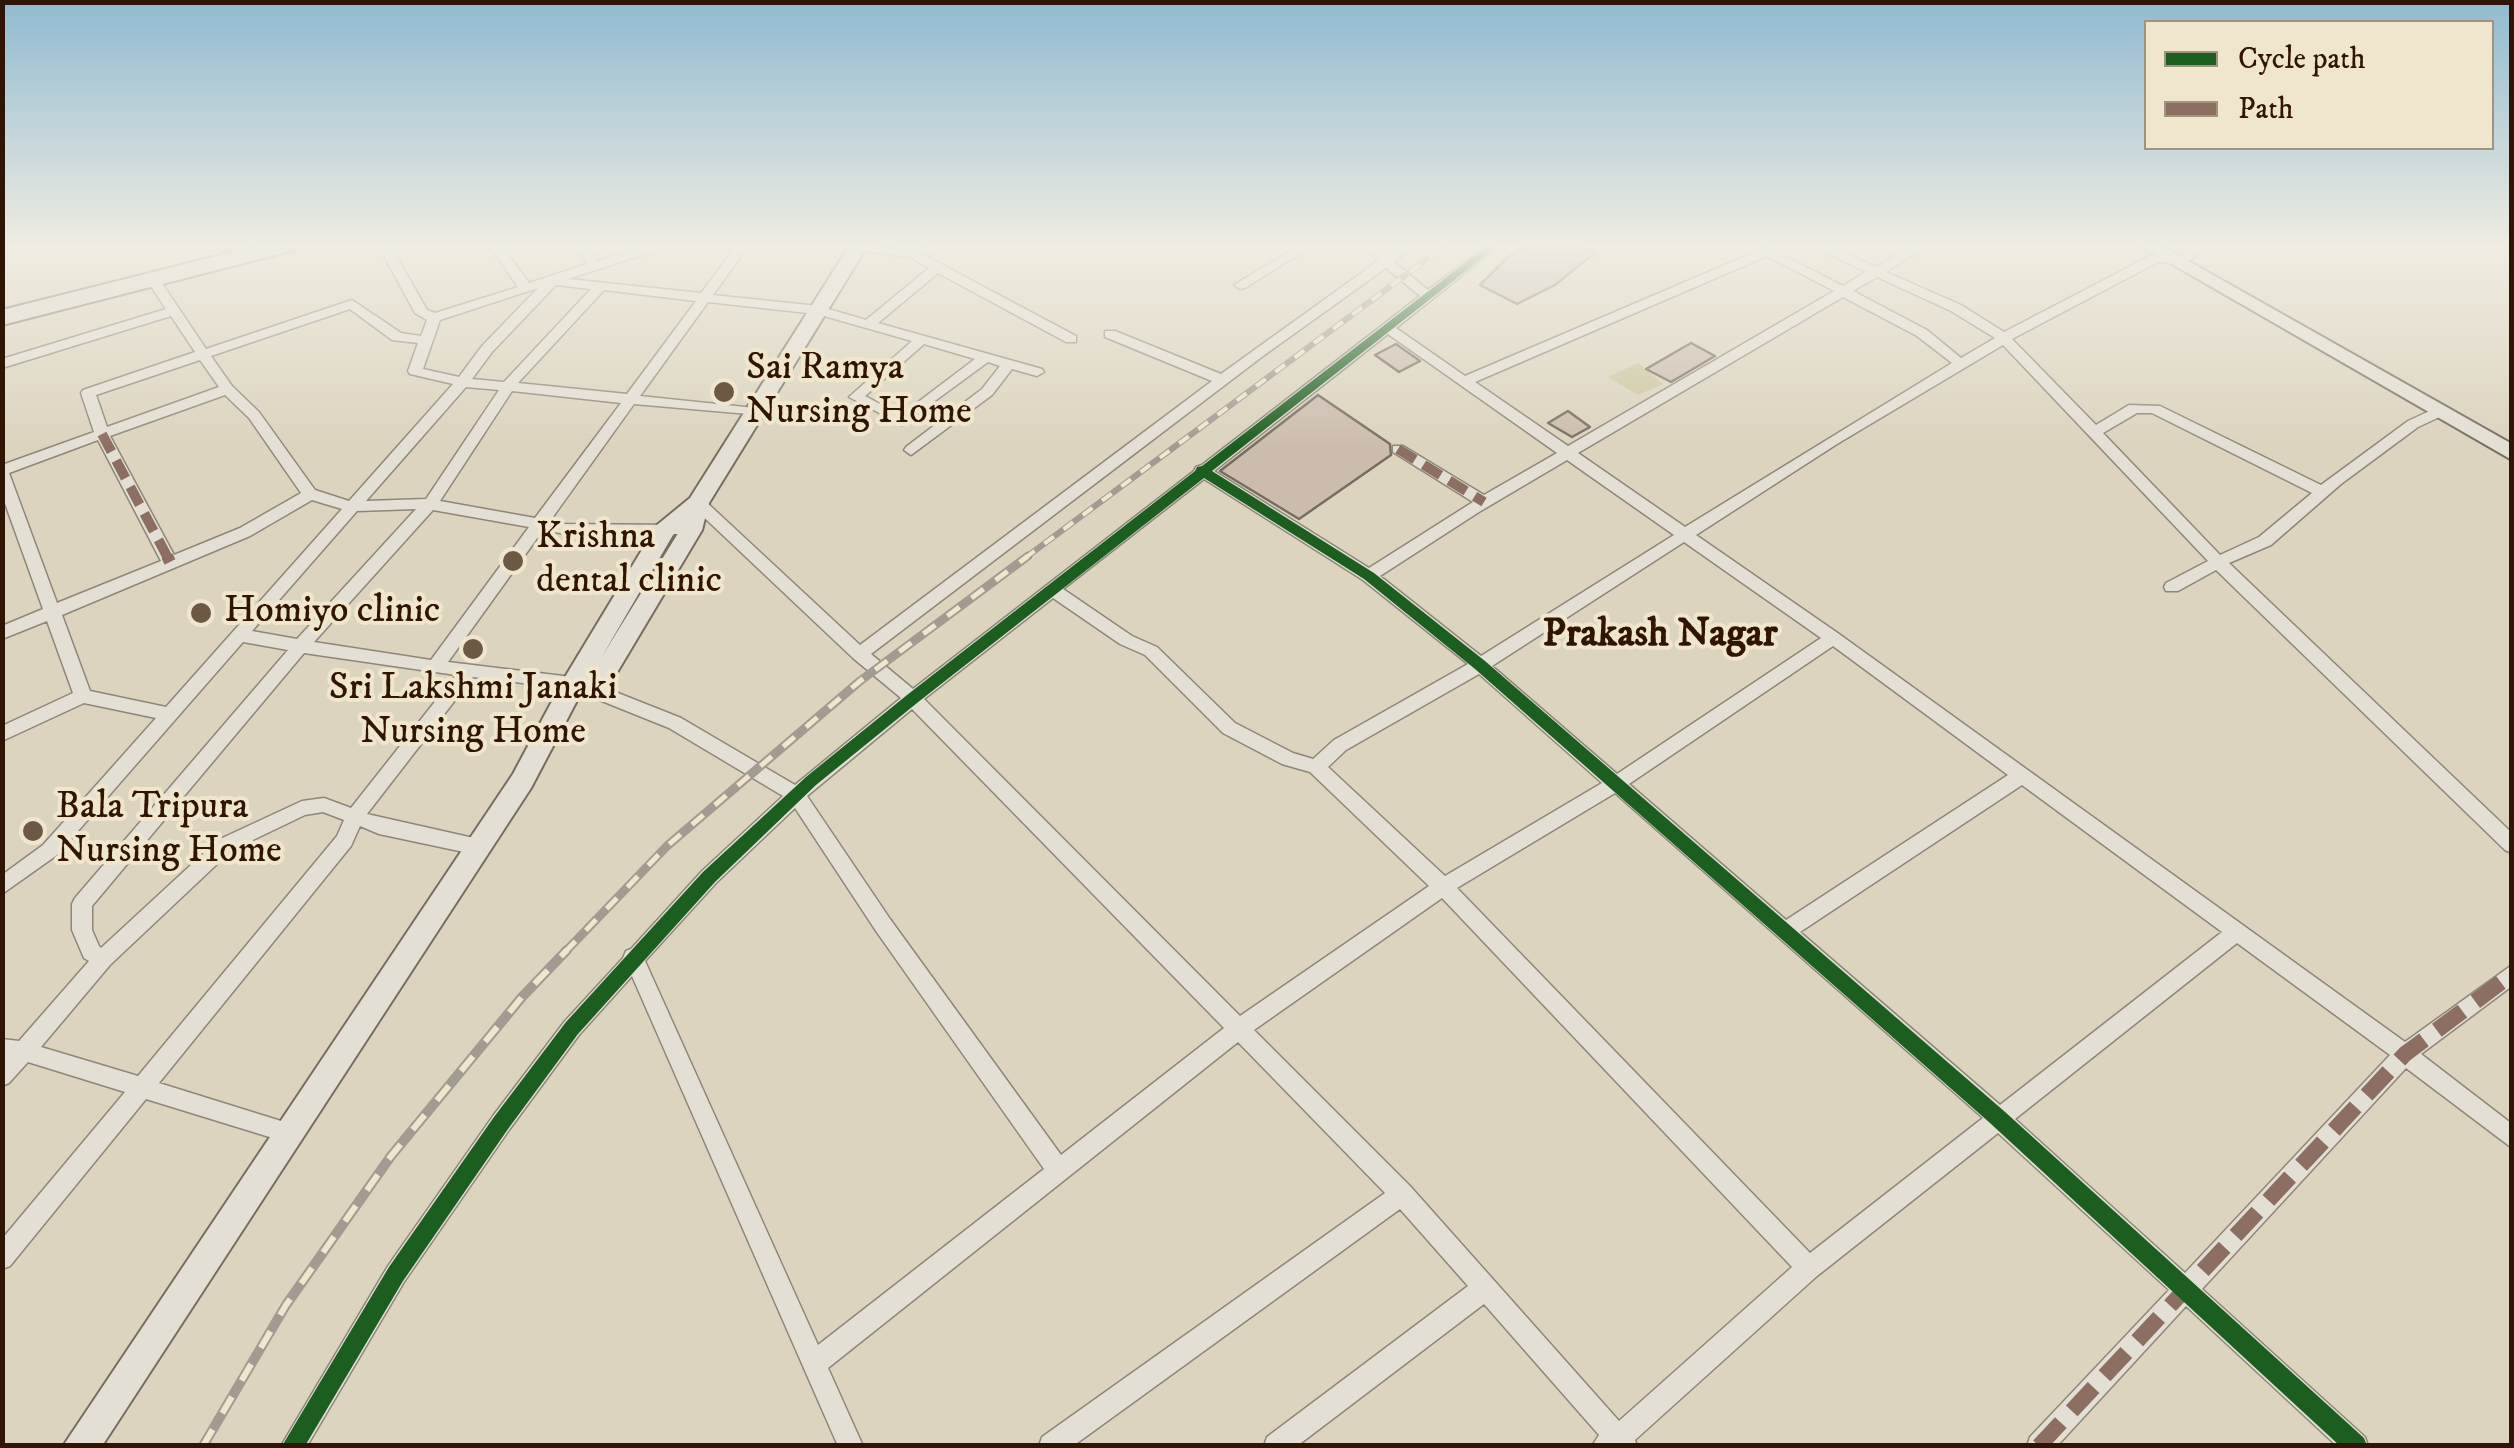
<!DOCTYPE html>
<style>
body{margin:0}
#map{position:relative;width:2514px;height:1448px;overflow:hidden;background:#dcd4bf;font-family:"IM FELL DW Pica",serif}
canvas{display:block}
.frame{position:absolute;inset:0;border:5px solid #301504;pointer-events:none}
.legend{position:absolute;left:2144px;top:20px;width:350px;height:130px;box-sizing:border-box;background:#f0e6ce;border:2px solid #a3927d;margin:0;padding:12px 18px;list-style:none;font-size:30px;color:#301504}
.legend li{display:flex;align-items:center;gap:20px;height:50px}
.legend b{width:50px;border:2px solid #a3927d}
</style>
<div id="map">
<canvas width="2514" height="1448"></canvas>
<div class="frame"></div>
<ul class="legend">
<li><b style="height:12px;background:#1b5e20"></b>Cycle path</li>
<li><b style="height:12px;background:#8d6e63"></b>Path</li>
</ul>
</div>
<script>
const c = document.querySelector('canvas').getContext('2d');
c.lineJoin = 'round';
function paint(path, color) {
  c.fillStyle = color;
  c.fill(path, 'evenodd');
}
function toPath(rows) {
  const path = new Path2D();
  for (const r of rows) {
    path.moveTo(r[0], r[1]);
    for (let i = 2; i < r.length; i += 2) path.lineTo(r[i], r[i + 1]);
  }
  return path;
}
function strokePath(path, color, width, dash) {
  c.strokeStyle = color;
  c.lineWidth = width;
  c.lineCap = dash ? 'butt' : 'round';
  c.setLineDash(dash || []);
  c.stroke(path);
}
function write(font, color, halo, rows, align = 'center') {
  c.font = font + ' "IM FELL DW Pica",serif';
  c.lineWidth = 8;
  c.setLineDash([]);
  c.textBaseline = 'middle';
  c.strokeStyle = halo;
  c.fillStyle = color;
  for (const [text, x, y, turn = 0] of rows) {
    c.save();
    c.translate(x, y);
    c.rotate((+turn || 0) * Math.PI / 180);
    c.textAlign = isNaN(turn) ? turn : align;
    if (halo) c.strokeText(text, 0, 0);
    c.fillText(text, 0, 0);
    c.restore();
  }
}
const green = toPath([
 [1638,363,1663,384,1638,395,1608,377]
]);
const building = toPath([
 [1527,245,1580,245,1596,252,1555,285,1517,304,1480,285,1507,258,1527,245],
 [1691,343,1715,356,1671,382,1646,369,1691,343],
 [1396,344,1420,361,1399,372,1375,355,1396,344],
 [1318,395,1390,444,1391,455,1299,519,1220,471,1318,395],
 [1568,411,1590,427,1572,437,1548,423,1568,411]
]);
const street = toPath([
 [378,245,390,245,427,310,435,313,518,287,489,245,501,245,529,283,587,264,574,245,586,245,597,261,648,245,666,245,664,248,568,279,701,293,737,245,749,245,713,295,818,306,866,320,929,268,910,257,853,250,852,245,913,250,936,245,956,245,954,248,924,255,1076,336,1076,342,1066,342,938,273,878,323,1042,369,1044,372,1037,376,1012,369,992,395,911,455,904,450,906,447,982,389,1000,366,988,362,902,425,849,397,912,341,817,314,708,302,640,396,755,408,762,412,760,415,634,404,550,521,565,524,676,525,684,530,681,534,565,534,543,530,448,662,580,678,681,718,795,785,901,698,853,658,693,507,690,503,693,499,703,499,860,645,1212,381,1105,337,1105,331,1115,331,1221,374,1378,261,1360,245,1373,245,1386,255,1401,245,1415,245,1394,262,1428,290,1487,245,1500,245,1396,328,1465,376,1767,247,1843,286,1866,272,1811,245,1827,245,1876,267,1914,245,1928,245,1886,272,1961,305,2004,332,2152,255,2177,258,2198,245,2212,245,2183,265,2158,262,2012,339,2096,425,2129,405,2160,406,2321,485,2408,421,2436,408,2446,408,2446,414,2418,427,2341,484,2271,545,2229,563,2512,833,2512,853,2505,850,2216,570,2178,591,2166,591,2164,587,2166,583,2208,561,2003,345,1837,444,1696,535,1839,634,2405,1042,2512,965,2512,986,2421,1054,2512,1124,2512,1148,2406,1068,2202,1289,2365,1437,2368,1446,2337,1446,2186,1306,2057,1446,2027,1446,2030,1437,2169,1290,1998,1133,1817,1276,1635,1440,1637,1446,1592,1446,1599,1435,1484,1304,1297,1446,1264,1446,1267,1437,1468,1286,1400,1209,1073,1446,1039,1446,1042,1437,1385,1193,1238,1042,828,1368,863,1446,838,1446,632,976,579,1035,509,1130,404,1282,307,1446,281,1446,388,1266,493,1116,565,1021,623,958,626,951,631,949,702,871,783,796,669,728,572,689,473,677,367,814,478,839,485,842,487,847,485,852,478,855,379,834,360,826,351,846,159,1083,297,1126,300,1133,297,1140,289,1143,146,1099,10,1266,2,1269,2,1239,125,1092,28,1062,9,1083,2,1086,2,1039,19,1041,89,961,84,958,72,930,72,904,75,898,288,650,243,642,57,855,2,894,2,875,43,845,156,718,84,703,2,741,2,726,73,693,47,621,2,639,2,626,43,609,2,495,2,465,94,432,81,393,83,390,195,352,171,316,2,368,2,359,166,309,146,279,152,275,157,276,206,349,352,300,401,333,421,336,427,320,415,313,378,245],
 [1767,256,1834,291,1568,446,1475,382,1767,256],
 [1386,268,1420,296,1202,465,1196,467,1194,471,913,689,871,654,1263,356,1386,268],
 [1877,277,1951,311,1995,338,1961,358,1927,330,1853,291,1877,277],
 [556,285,591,289,504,382,472,379,492,352,556,285],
 [538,288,482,346,459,377,423,369,440,320,538,288],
 [604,290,696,301,627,394,518,383,604,290],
 [1843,297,1917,336,1952,363,1685,527,1578,453,1843,297],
 [350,309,392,340,418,343,408,371,410,374,453,384,349,501,315,490,259,412,232,386,211,356,350,309],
 [1388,334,1557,453,1484,495,1403,446,1393,446,1393,452,1473,502,1369,568,1214,471,1388,334],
 [924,344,975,359,901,415,865,396,924,344],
 [200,360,219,387,107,427,96,395,200,360],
 [466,387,499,390,426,499,366,501,466,387],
 [512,391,621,403,535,518,440,501,512,391],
 [225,395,249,418,301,493,240,528,174,555,110,436,225,395],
 [2137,413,2152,413,2312,493,2259,537,2220,555,2103,433,2137,413],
 [98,440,161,561,57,603,9,473,98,440],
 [1567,460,1674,535,1481,656,1380,576,1479,512,1567,460],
 [1204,479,1363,580,1468,664,1334,740,1313,759,1293,753,1235,723,1157,647,1132,636,1063,589,1204,479],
 [312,500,342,509,166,707,90,691,62,615,250,536,312,500],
 [416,509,297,639,252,631,357,511,416,509],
 [433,510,529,527,431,660,314,642,433,510],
 [1684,542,1821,638,1617,774,1492,666,1684,542],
 [1053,598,1120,644,1145,655,1223,733,1282,764,1310,772,1429,886,1240,1016,924,699,1053,598],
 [1833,646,2008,775,1786,920,1629,784,1833,646],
 [304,653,456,675,351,808,324,798,302,801,218,840,101,948,99,946,92,930,92,906,304,653],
 [1479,674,1602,783,1445,876,1328,767,1346,750,1479,674],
 [912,709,1224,1028,1061,1155,890,919,807,796,912,709],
 [2022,785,2222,932,2000,1105,1800,932,2022,785],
 [1615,793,1983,1118,1810,1253,1457,888,1615,793],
 [795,808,876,931,1044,1169,818,1345,645,961,716,883,795,808],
 [323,812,344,820,337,836,138,1076,41,1047,110,965,232,850,305,815,323,812],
 [1442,898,1792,1267,1619,1421,1410,1186,1254,1030,1442,898],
 [2237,943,2390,1055,2185,1273,2015,1119,2237,943],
 [1300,245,1314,245,1245,288,1240,289,1234,285,1300,245]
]);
const secondary = toPath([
 [850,245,868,245,709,503,702,530,603,696,594,699,582,691,531,788,102,1446,63,1446,513,774,565,677,657,525,690,498,850,245],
 [680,529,680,530,601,658,673,535,680,529],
 [2139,245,2160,245,2512,444,2512,460,2139,245]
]);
const highway = toPath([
 [261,245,299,245,295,250,2,325,2,310,261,245]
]);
const railFar2 = toPath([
 [1025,558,1446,245]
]);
const railFar1 = toPath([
 [565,952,667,846,860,681,1028,556]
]);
const rail = toPath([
 [203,1446,286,1305,391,1156,522,997,567,950]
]);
const quietFar2 = toPath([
 [102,434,168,558],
 [1398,449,1484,502]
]);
const quietFar1 = toPath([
 [167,556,170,562]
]);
const quiet = toPath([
 [2039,1446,2405,1054,2512,974]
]);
const cycleway = toPath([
 [1488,245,1499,245,1212,471,1374,573,1485,661,2004,1111,2364,1438,2367,1446,2340,1446,1990,1123,1475,669,1364,579,1204,478,917,703,816,785,715,882,578,1034,508,1129,403,1281,305,1446,282,1446,389,1267,494,1117,566,1022,703,872,806,777,907,695,1195,471,1197,467,1202,466,1488,245]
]);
const markers = [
 [724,392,12,"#6c5845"],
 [513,561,12,"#6c5845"],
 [201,613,12,"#6c5845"],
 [473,649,12,"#6c5845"],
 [33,831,12,"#6c5845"]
];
const poiNames = [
 ["Sai Ramya",746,370],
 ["Nursing Home",746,414],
 ["Krishna",536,539],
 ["dental clinic",536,583],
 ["Homiyo clinic",224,613],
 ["Sri Lakshmi Janaki",473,690,"center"],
 ["Nursing Home",473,734,"center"],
 ["Bala Tripura",56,809],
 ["Nursing Home",56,853]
];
const neighbourhoodNames = [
 ["Prakash Nagar",1660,637]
];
paint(green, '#ccc7a0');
paint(building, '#ccbcae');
strokePath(building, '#766d60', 2.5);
strokePath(street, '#8e8679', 3);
strokePath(secondary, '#766d60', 4);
strokePath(highway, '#766d60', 4);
paint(street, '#e4dfd5');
paint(secondary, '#e4dfd5');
paint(highway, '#dfdace');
strokePath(railFar2, '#a19b91', 6);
strokePath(railFar1, '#a19b91', 9);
strokePath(rail, '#a19b91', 10);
strokePath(railFar2, '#f0e6ce', 4, [12]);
strokePath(railFar1, '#f0e6ce', 5, [15]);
strokePath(rail, '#f0e6ce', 6, [19]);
strokePath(quietFar2, '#8d6e63', 10, [20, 10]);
strokePath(quietFar1, '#8d6e63', 12, [25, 12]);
strokePath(quiet, '#8d6e63', 16, [32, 16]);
paint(cycleway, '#1b5e20');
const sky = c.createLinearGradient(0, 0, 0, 447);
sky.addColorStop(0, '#90bad1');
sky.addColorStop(0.55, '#efece2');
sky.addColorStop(1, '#efece200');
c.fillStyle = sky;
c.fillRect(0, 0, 2514, 447);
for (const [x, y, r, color] of markers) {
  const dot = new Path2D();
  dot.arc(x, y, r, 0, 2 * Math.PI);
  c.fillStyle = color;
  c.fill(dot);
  strokePath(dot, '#f0e6ce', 4);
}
write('38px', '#301504', '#f0e6ce', poiNames, 'left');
write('bold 40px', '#301504', '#f0e6ce', neighbourhoodNames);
</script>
